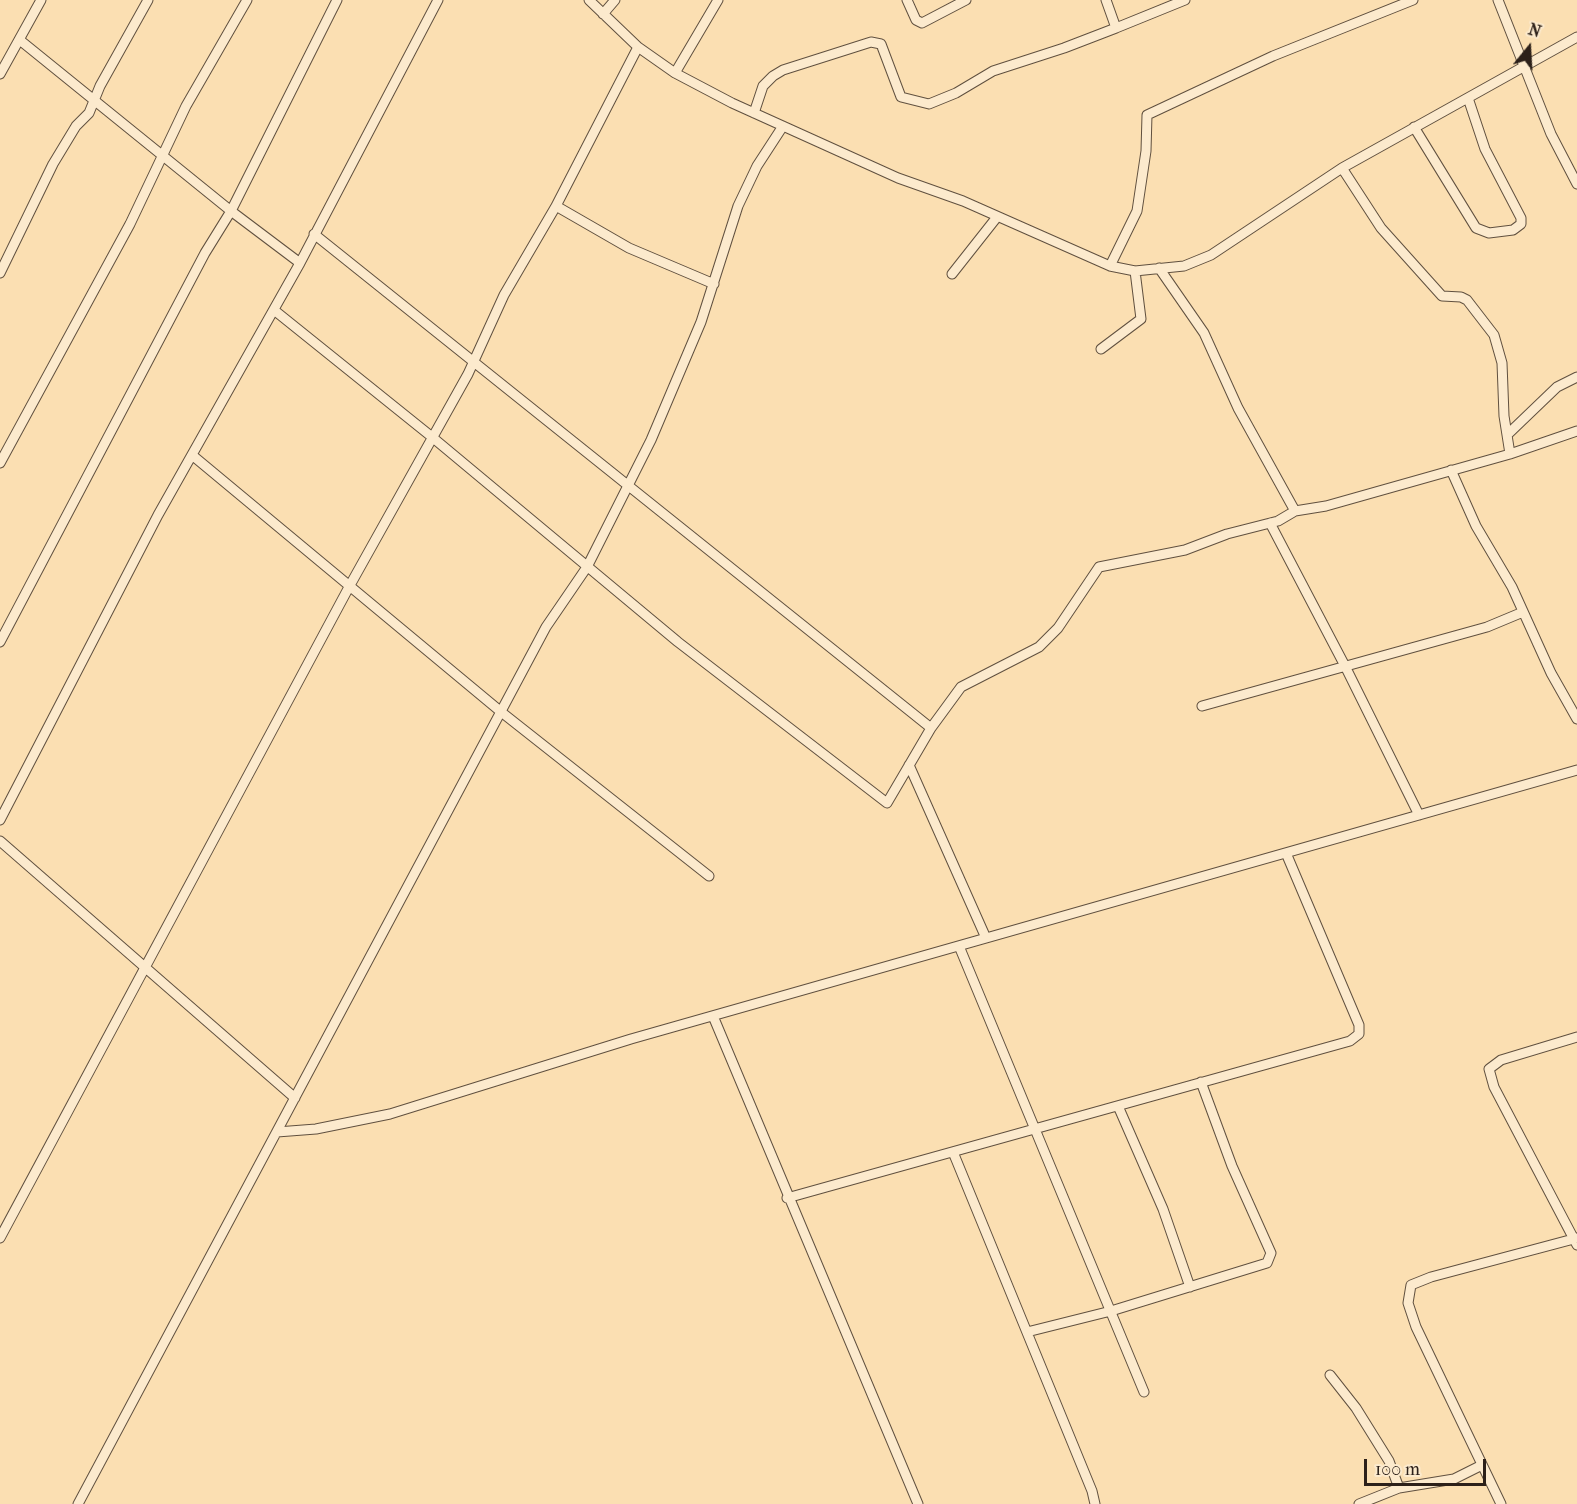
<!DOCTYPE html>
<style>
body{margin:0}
#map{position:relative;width:1577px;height:1504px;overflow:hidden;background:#fbdfb2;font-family:"IM FELL French Canon",serif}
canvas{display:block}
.north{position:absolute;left:1499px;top:18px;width:60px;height:60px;-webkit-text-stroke:4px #fceacd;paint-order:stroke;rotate:18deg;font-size:16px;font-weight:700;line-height:24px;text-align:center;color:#2c2019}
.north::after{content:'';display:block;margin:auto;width:21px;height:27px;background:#2c2019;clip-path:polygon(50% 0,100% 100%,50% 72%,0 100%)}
.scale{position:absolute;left:1364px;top:1459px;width:122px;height:27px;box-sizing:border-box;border:3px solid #2c2019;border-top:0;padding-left:8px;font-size:18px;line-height:21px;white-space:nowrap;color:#2c2019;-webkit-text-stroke:4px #fceacd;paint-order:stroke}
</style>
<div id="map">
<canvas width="1577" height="1504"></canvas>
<div class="north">N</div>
<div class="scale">100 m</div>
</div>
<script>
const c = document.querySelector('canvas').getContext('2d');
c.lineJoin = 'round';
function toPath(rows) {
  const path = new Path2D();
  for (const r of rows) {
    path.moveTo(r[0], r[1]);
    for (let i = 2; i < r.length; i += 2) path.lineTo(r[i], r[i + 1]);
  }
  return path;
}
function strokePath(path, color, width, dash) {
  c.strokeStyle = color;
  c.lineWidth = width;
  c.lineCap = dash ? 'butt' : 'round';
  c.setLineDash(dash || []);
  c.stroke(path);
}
const minor = toPath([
 [589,0,638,47,675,73,732,103,898,178,963,201,1110,266,1135,271,1184,266,1211,255,1342,168,1577,37],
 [907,0,916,20,922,23,966,0],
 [1106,0,1116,28,1185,0],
 [1498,0,1551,134,1577,184],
 [603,14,615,0],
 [21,41,231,211,300,263],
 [675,73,718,0],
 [0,74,41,0],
 [754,113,763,86,773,76,783,70,871,42,881,44,901,97,929,104,956,93,993,71,1064,48,1116,28],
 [1414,127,1476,228,1489,233,1513,230,1521,224,1521,218,1485,149,1468,98],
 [1342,168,1381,228,1442,296,1461,297,1467,300,1494,335,1502,363,1504,416,1510,454],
 [556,206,629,248,714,284],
 [314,234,931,728],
 [1110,266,1137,211,1146,151,1147,115,1273,56,1413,0],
 [1159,268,1204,333,1238,408,1295,511],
 [0,273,53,164,76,126,89,113,100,86,148,0],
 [952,274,997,217],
 [274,310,432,437,678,642,887,803,931,728,961,687,1039,647,1058,628,1099,567,1185,550,1227,534,1278,521,1295,511,1326,506,1510,454,1577,431],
 [1101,349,1141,319,1135,271],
 [1507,435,1557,387,1577,377],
 [192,455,500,711,709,876],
 [0,463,130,224,186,106,247,0],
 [1451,470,1476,526,1512,587,1551,673,1577,719],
 [1270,523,1345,666,1419,815],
 [0,642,205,253,231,211,337,0],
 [1202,706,1487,627,1523,612],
 [909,765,986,938],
 [0,820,158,515,300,263,438,0],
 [0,841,295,1098],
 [959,946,1144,1392],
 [713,1016,918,1504],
 [1577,1037,1501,1060,1489,1069,1494,1087,1577,1245],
 [1118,1106,1163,1209,1190,1287],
 [277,1132,316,1129,390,1114,631,1039,1577,770],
 [953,1152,1092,1491,1095,1504],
 [787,1198,1350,1041,1359,1034,1359,1025,1286,853],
 [0,1238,349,587,468,374,504,295,556,206,638,47],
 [1027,1332,1111,1311,1267,1263,1271,1253,1232,1166,1201,1082],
 [1330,1375,1356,1408,1389,1461,1399,1488],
 [78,1504,546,627,587,567,651,440,701,322,738,206,757,166,783,126],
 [1359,1504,1399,1488,1454,1479,1482,1465],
 [1501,1504,1416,1327,1408,1303,1411,1285,1431,1277,1577,1238]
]);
strokePath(minor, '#60503f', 11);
strokePath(minor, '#fceacd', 9);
</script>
